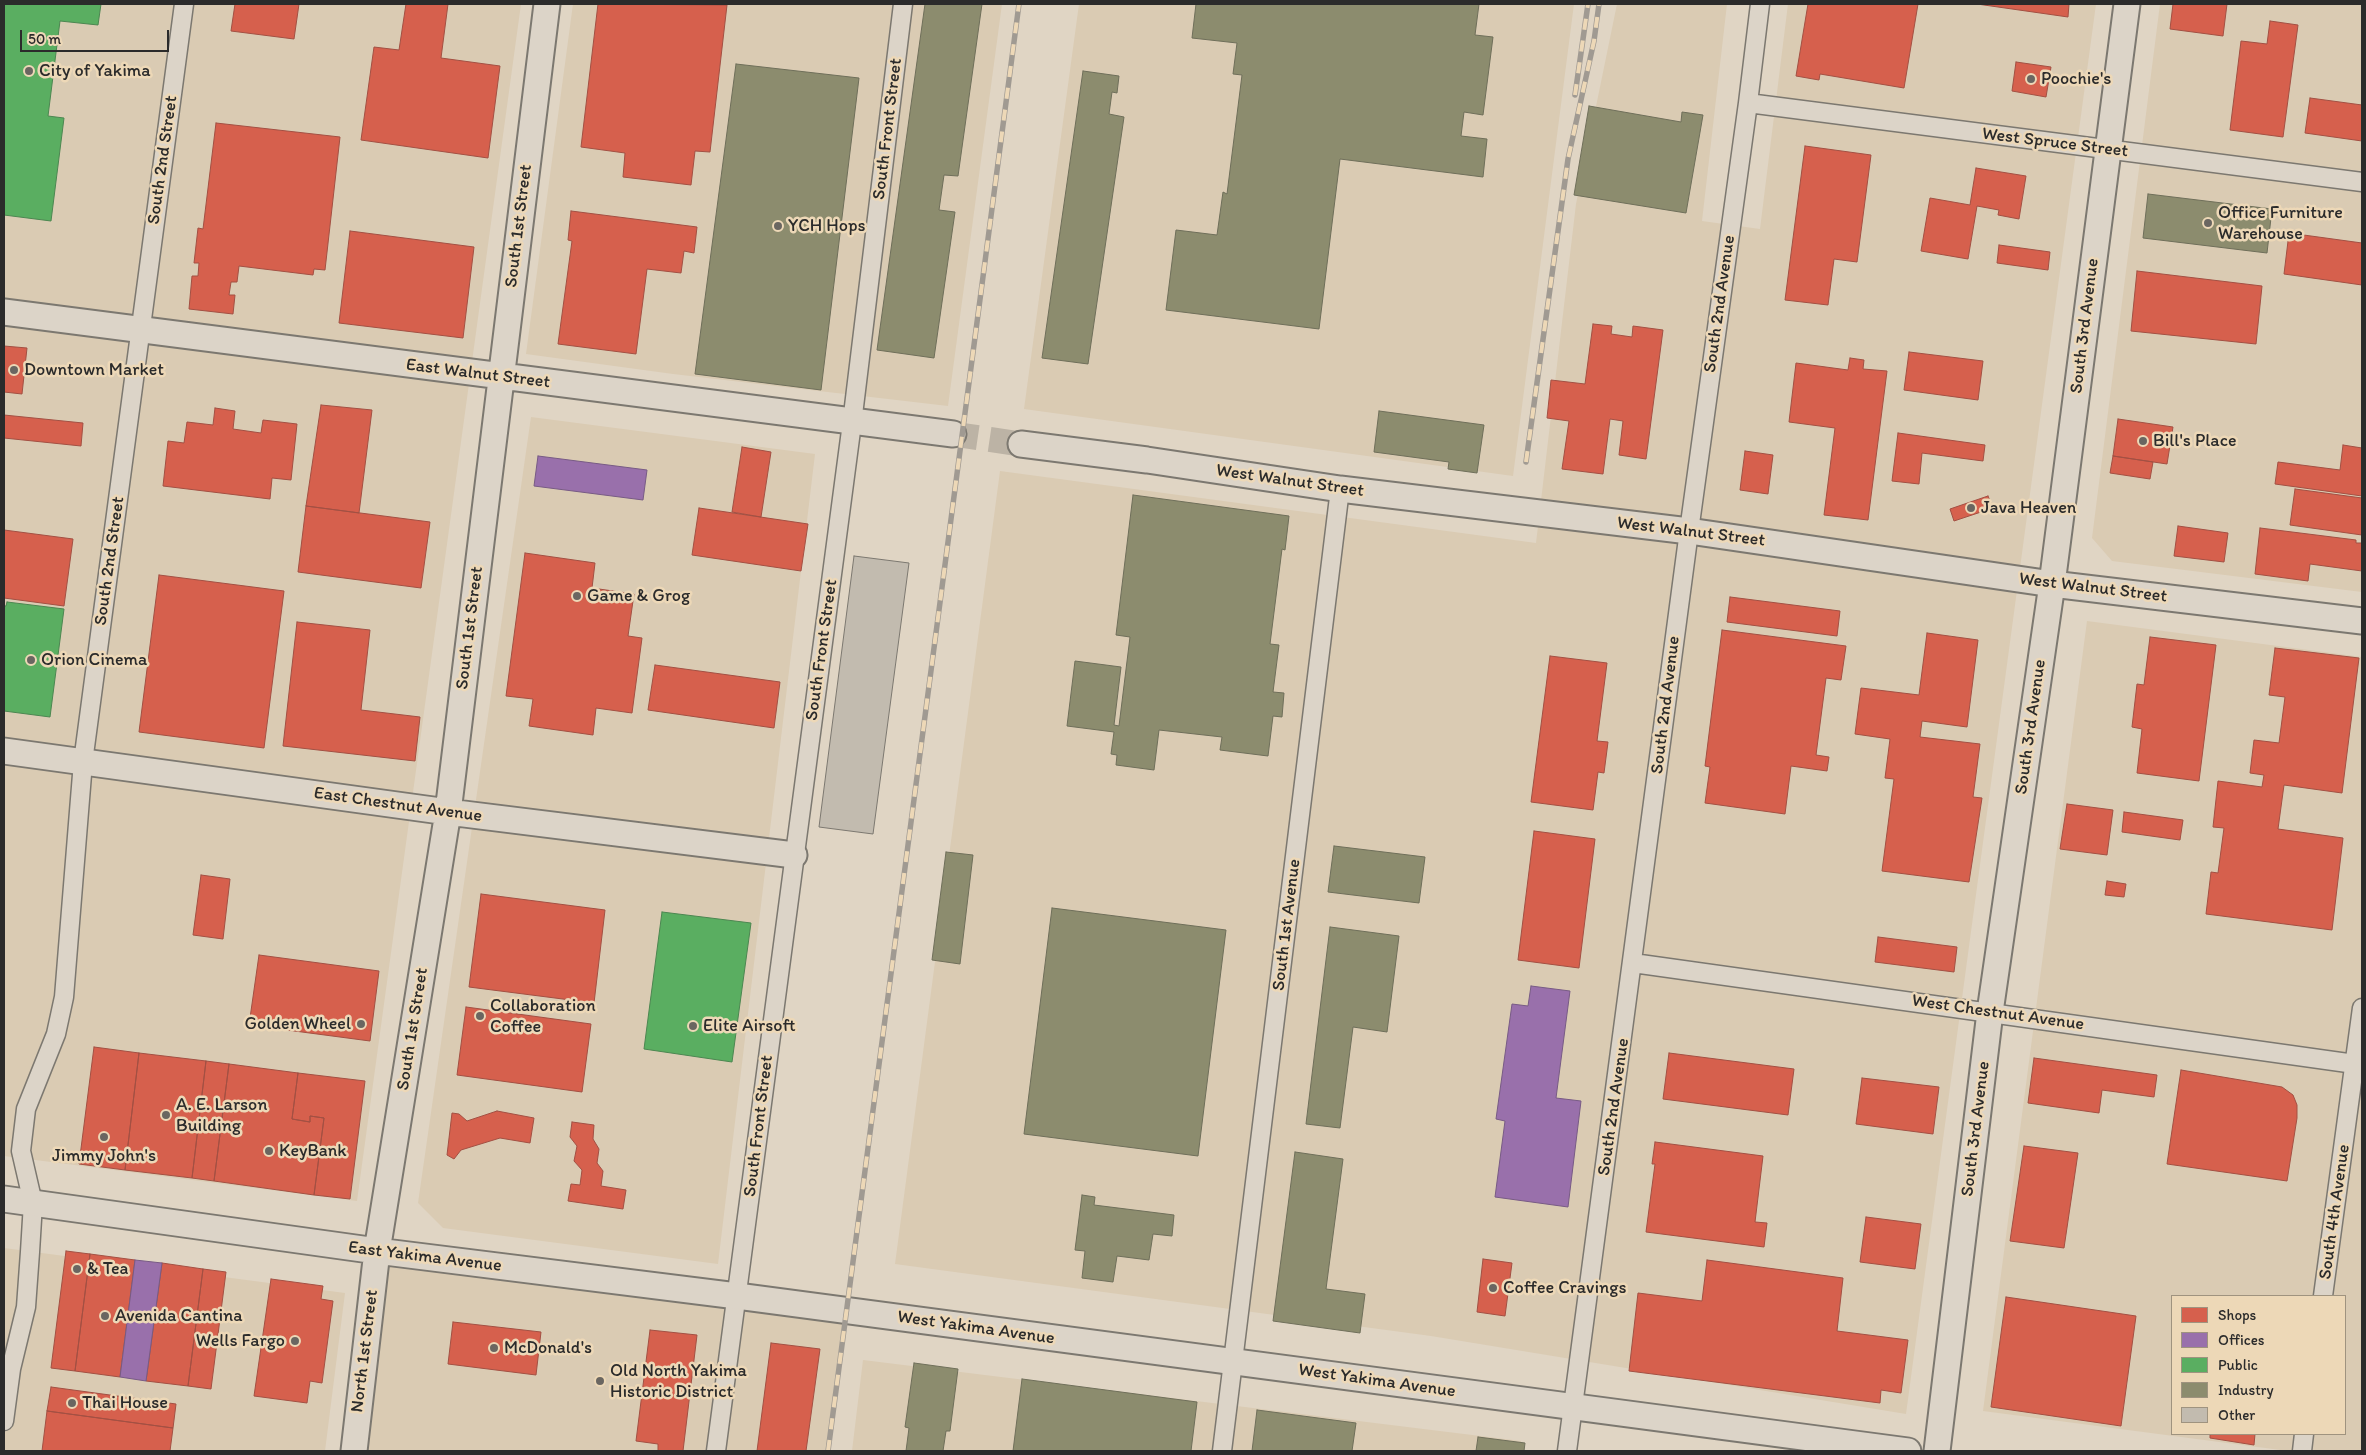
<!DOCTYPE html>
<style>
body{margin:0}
#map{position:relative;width:2366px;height:1455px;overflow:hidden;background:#e0d5c4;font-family:Itim,sans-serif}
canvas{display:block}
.frame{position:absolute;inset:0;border:5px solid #2b2b2b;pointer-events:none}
.legend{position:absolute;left:2171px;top:1295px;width:175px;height:140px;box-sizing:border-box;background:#edd8b7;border:1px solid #9f937f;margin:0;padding:6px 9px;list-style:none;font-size:15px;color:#2b2b2b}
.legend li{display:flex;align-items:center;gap:10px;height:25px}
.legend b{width:25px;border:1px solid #9f937f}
.scale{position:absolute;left:20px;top:30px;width:149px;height:22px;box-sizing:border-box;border:2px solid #2b2b2b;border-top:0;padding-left:6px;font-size:15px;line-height:18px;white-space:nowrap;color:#2b2b2b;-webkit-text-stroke:4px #edd8b7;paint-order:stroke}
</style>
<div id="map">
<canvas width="2366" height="1455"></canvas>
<div class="frame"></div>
<ul class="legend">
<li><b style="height:14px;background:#d6604d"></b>Shops</li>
<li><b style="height:14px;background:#9970ab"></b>Offices</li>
<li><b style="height:14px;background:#5aae61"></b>Public</li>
<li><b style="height:14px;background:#8c8c6e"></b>Industry</li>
<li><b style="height:14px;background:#c2bbaf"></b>Other</li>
</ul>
<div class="scale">50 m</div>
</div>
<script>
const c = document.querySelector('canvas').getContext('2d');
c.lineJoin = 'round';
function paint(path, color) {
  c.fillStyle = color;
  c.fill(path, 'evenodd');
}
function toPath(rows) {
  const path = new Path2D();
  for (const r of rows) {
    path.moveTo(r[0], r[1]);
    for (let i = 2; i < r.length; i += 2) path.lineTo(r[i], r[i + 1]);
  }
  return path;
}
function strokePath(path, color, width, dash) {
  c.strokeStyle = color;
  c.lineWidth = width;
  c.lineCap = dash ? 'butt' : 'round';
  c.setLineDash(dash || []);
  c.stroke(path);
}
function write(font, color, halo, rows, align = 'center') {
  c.font = font + ' Itim,sans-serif';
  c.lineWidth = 5;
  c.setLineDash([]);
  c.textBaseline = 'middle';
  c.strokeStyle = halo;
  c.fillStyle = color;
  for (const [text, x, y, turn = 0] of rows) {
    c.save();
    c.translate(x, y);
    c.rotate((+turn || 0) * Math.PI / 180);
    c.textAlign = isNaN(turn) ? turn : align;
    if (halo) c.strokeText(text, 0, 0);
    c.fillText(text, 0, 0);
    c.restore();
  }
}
const built = toPath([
 [4,4,521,4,357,1201,4,1156],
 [573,4,1002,4,948,406,673,374,526,354],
 [1079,4,1574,4,1513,476,1024,409],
 [1617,4,1727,4,1702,221,1760,229,1788,4,2096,4,1906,1414,1431,1336,895,1264,1000,471,1536,543,1576,204],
 [2160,4,2362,4,2362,592,2112,561,2092,538],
 [531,417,815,454,718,1264,443,1228,418,1203],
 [2087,621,2362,657,2362,1451,2288,1451,1983,1411],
 [2172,1296,2345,1296,2345,1434,2172,1434],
 [4,1248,345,1293,325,1451,4,1451],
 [377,1251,847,1311,828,1451,354,1451],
 [863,1360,1521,1441,1520,1451,852,1451]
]);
const shops = toPath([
 [235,4,299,4,294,39,231,31,235,4],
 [406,4,448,4,441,58,500,66,488,158,361,140,374,47,399,50,406,4],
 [598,4,727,5,710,152,695,151,691,185,623,177,625,153,581,147,598,4],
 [1808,4,1918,4,1904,88,1820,74,1819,80,1796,76,1808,4],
 [1977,4,2069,4,2068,17,1977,4],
 [2173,4,2227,4,2223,36,2170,29,2173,4],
 [2270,21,2298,25,2283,137,2230,130,2241,41,2267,44,2270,21],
 [2016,62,2051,67,2046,97,2012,91,2016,62],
 [2310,98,2362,105,2362,141,2305,133,2310,98],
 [216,123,340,137,325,270,314,269,313,275,239,266,237,282,231,282,229,295,235,295,233,314,189,309,192,276,198,276,199,263,194,263,198,228,203,229,216,123],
 [1805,146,1871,155,1857,262,1834,259,1828,305,1785,300,1805,146],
 [1976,168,2026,176,2019,219,1998,215,1999,210,1977,206,1968,259,1921,251,1930,198,1970,205,1976,168],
 [571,211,697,227,694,253,684,251,681,273,647,269,636,354,558,344,572,241,568,240,571,211],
 [350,231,474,247,463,338,339,323,350,231],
 [2289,233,2362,243,2362,285,2284,274,2289,233],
 [1999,245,2050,252,2048,270,1997,263,1999,245],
 [2137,271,2262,286,2256,344,2131,331,2137,271],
 [1593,324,1612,326,1611,334,1632,337,1633,326,1663,330,1646,459,1619,455,1623,421,1610,419,1603,474,1562,469,1569,421,1547,418,1551,380,1585,384,1593,324],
 [4,346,27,348,22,394,4,392,4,346],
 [1909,352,1983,361,1978,400,1904,390,1909,352],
 [1850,358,1864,360,1863,369,1887,371,1868,520,1824,515,1835,428,1789,422,1796,363,1848,370,1850,358],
 [321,405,372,410,359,513,306,506,321,405],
 [215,408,235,411,233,429,261,433,263,420,297,424,291,480,272,478,270,499,163,486,168,441,184,443,187,422,213,425,215,408],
 [4,415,83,423,81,446,4,438,4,415],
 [2118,419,2173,427,2167,464,2113,456,2118,419],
 [1898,433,1985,445,1983,461,1922,453,1919,484,1892,481,1898,433],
 [2343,445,2362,448,2362,496,2275,484,2278,462,2340,470,2343,445],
 [742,447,771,452,761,517,732,512,742,447],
 [1745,451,1773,455,1768,494,1740,490,1745,451],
 [2113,456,2153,462,2150,479,2110,473,2113,456],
 [2295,489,2362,498,2362,535,2290,525,2295,489],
 [1988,496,1993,508,1954,521,1950,509,1988,496],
 [306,506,430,522,421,588,298,572,306,506],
 [699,508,808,524,801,571,692,555,699,508],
 [2178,526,2228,533,2224,562,2174,556,2178,526],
 [2260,528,2356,540,2356,543,2362,543,2362,571,2310,564,2308,581,2255,574,2260,528],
 [4,530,73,539,64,606,4,598,4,530],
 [525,553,595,563,592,588,634,594,628,636,642,638,632,713,596,708,593,735,529,726,533,699,506,696,525,553],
 [159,575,284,591,264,748,139,732,159,575],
 [1730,597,1840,611,1837,636,1727,622,1730,597],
 [297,622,370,630,361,710,420,717,415,761,283,746,297,622],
 [1722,630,1846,646,1841,680,1826,678,1816,755,1829,757,1827,771,1791,766,1785,814,1705,803,1710,767,1705,766,1722,630],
 [1927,633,1978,640,1967,727,1922,721,1920,737,1980,744,1973,797,1982,798,1969,882,1882,871,1894,779,1885,778,1890,739,1855,734,1861,688,1919,695,1927,633],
 [2150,637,2216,645,2199,781,2137,773,2142,729,2132,727,2137,684,2144,685,2150,637],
 [2275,648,2359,658,2342,793,2284,785,2278,829,2343,838,2332,930,2206,914,2211,872,2218,873,2224,828,2213,827,2218,781,2262,787,2264,775,2250,773,2254,740,2279,743,2285,697,2269,695,2275,648],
 [1550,656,1607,663,1597,741,1608,742,1604,773,1598,772,1593,810,1531,802,1550,656],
 [655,665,780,682,774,728,648,710,655,665],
 [2067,804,2113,810,2107,855,2060,849,2067,804],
 [2124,812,2183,820,2180,840,2122,832,2124,812],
 [1534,831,1595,839,1579,968,1518,960,1534,831],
 [201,875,230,879,223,939,193,935,201,875],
 [2107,881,2126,884,2124,897,2105,895,2107,881],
 [481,894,605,910,594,1003,469,987,481,894],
 [1878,937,1957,947,1954,972,1875,962,1878,937],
 [259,955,379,971,370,1041,249,1025,259,955],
 [466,1007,591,1024,582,1092,457,1075,466,1007],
 [94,1047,139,1053,125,1170,79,1164,94,1047],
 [139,1053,206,1061,192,1178,125,1170,139,1053],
 [1669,1053,1794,1069,1788,1115,1663,1099,1669,1053],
 [2034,1058,2157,1075,2154,1097,2102,1090,2099,1113,2028,1103,2034,1058],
 [206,1061,229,1064,214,1181,192,1178,206,1061],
 [229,1064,298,1073,292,1119,310,1122,310,1116,324,1118,314,1195,214,1181,229,1064],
 [2181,1070,2282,1087,2293,1095,2297,1105,2297,1118,2287,1181,2167,1164,2181,1070],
 [298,1073,365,1081,350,1199,314,1195,324,1118,310,1116,310,1122,292,1119,298,1073],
 [1862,1078,1939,1087,1933,1134,1856,1124,1862,1078],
 [497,1111,534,1118,530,1143,500,1138,461,1150,454,1159,447,1155,452,1113,459,1114,467,1121,497,1111],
 [572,1122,594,1125,593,1139,599,1149,597,1163,603,1171,601,1186,626,1190,623,1209,568,1201,571,1184,580,1185,582,1170,574,1161,577,1146,570,1137,572,1122],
 [1655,1142,1763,1156,1755,1222,1767,1223,1764,1247,1646,1232,1655,1164,1652,1164,1655,1142],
 [2024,1146,2078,1153,2064,1248,2010,1241,2024,1146],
 [1866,1217,1921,1224,1915,1269,1860,1262,1866,1217],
 [66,1251,90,1254,75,1371,51,1368,66,1251],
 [90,1254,135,1260,120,1377,75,1371,90,1254],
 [1483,1259,1512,1263,1505,1316,1477,1312,1483,1259],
 [1707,1260,1843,1278,1837,1331,1908,1340,1901,1393,1881,1390,1880,1403,1629,1371,1638,1293,1702,1301,1707,1260],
 [162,1263,203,1269,188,1386,146,1381,162,1263],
 [203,1269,226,1272,211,1389,188,1386,203,1269],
 [271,1279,323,1286,321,1299,333,1301,322,1383,310,1381,307,1403,254,1396,271,1279],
 [2006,1297,2136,1316,2121,1426,1991,1407,2006,1297],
 [453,1322,541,1332,536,1375,448,1364,453,1322],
 [650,1330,697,1335,683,1451,658,1451,658,1444,636,1441,650,1330],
 [771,1343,820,1349,806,1451,757,1451,771,1343],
 [51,1387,176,1404,173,1428,47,1411,51,1387],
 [47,1411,173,1428,170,1451,42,1451,47,1411],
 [2210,1434,2255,1434,2254,1445,2210,1438,2210,1434]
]);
const offices = toPath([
 [538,456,647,470,643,500,534,486,538,456],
 [1531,986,1570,991,1556,1098,1581,1101,1568,1207,1495,1197,1505,1121,1496,1119,1512,1004,1528,1006,1531,986],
 [135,1260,162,1263,146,1381,120,1377,135,1260]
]);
const public = toPath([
 [4,4,101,4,98,25,60,21,48,116,64,118,51,221,4,215,4,4],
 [7,602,64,609,50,717,4,711,4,606,6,606,7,602],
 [662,912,751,923,732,1062,644,1049,662,912]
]);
const industry = toPath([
 [925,4,982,4,958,176,944,175,939,210,955,212,934,358,877,350,925,4],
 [1196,4,1479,4,1475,35,1493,37,1483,115,1464,112,1461,136,1487,139,1483,177,1340,159,1319,329,1166,310,1176,230,1217,235,1223,192,1227,194,1242,75,1233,74,1237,43,1192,38,1196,4],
 [736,64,859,78,821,390,695,374,736,64],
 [1083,71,1119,76,1117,93,1112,92,1109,114,1124,117,1088,364,1042,358,1083,71],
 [1589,106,1681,122,1682,112,1703,115,1686,213,1574,195,1589,106],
 [2148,194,2272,209,2267,253,2143,238,2148,194],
 [1379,411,1484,425,1477,473,1448,469,1449,462,1374,452,1379,411],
 [1133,495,1289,516,1285,550,1282,549,1270,644,1279,645,1273,692,1284,693,1282,717,1273,716,1268,756,1220,750,1222,737,1159,730,1154,770,1116,765,1117,755,1111,754,1114,732,1067,726,1075,661,1121,667,1114,725,1119,726,1130,637,1116,635,1133,495],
 [1334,846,1425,857,1419,903,1328,892,1334,846],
 [946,852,973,855,960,964,932,960,946,852],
 [1052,908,1226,930,1198,1156,1024,1134,1052,908],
 [1330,927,1399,936,1387,1032,1353,1027,1340,1128,1306,1124,1330,927],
 [1295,1152,1343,1159,1326,1289,1365,1294,1360,1333,1273,1321,1295,1152],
 [1082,1195,1095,1197,1094,1205,1174,1215,1172,1236,1153,1234,1149,1260,1117,1256,1113,1282,1082,1278,1085,1251,1075,1250,1082,1195],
 [914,1363,958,1369,950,1431,946,1431,943,1451,906,1451,909,1428,905,1427,914,1363],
 [1022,1379,1197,1402,1191,1451,1013,1451,1022,1379],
 [1257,1410,1356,1423,1352,1451,1252,1451,1257,1410],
 [1478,1437,1525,1443,1524,1451,1476,1451,1478,1437]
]);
const building = toPath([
 [854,556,909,563,873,834,819,827,854,556]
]);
const secondaryTunnel = toPath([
 [953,434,1021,444]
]);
const street = toPath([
 [1748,103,2362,182],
 [1633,963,2362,1065],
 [2323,1296,2362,1008],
 [4,1421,11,1369,26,1307,30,1252,33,1203,21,1151,26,1109,56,1034,64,997,83,762,184,4],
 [716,1451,852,423,903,4],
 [1222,1451,1340,489],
 [1567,1451,1689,531,1748,103,1760,4],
 [2302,1451,2304,1434]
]);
const secondary = toPath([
 [4,312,953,434],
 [1021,444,1147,460,1340,489,1689,531,2052,584,2362,621],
 [4,751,448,812,794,855],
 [4,1199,377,1251,737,1296,1908,1451],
 [354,1451,377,1251,448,812,547,4],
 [1937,1451,1990,1012,2052,584,2127,4]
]);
const rail = toPath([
 [1575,95,1588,4],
 [1526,462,1568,159,1594,41,1599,4],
 [828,1451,1019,4]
]);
const markers = [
 [29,71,5,"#6a6661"],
 [2031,79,5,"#6a6661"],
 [2208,223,5,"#6a6661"],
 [778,226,5,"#6a6661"],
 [14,370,5,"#6a6661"],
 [2143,441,5,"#6a6661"],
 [1971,508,5,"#6a6661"],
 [577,596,5,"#6a6661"],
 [31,660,5,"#6a6661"],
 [480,1016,5,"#6a6661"],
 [361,1024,5,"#6a6661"],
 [693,1026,5,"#6a6661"],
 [166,1115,5,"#6a6661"],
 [104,1137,5,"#6a6661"],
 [269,1151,5,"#6a6661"],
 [77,1269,5,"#6a6661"],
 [1493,1288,5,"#6a6661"],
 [105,1316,5,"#6a6661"],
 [295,1341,5,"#6a6661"],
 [494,1348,5,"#6a6661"],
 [600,1381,5,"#6a6661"],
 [72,1403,5,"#6a6661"]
];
const poiNames = [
 ["City of Yakima",39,71],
 ["Poochie's",2041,79],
 ["Office Furniture",2218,213],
 ["Warehouse",2218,234],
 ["YCH Hops",788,226],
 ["Downtown Market",24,370],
 ["Bill's Place",2153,441],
 ["Java Heaven",1981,508],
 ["Game & Grog",587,596],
 ["Orion Cinema",41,660],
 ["Collaboration",490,1006],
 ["Coffee",490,1027],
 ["Golden Wheel",351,1024,"right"],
 ["Elite Airsoft",703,1026],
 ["A. E. Larson",176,1105],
 ["Building",176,1126],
 ["KeyBank",279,1151],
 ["Jimmy John's",104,1156,"center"],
 ["& Tea",87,1269],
 ["Coffee Cravings",1503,1288],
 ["Avenida Cantina",115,1316],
 ["Wells Fargo",285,1341,"right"],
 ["McDonald's",504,1348],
 ["Old North Yakima",610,1371],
 ["Historic District",610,1392],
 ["Thai House",82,1403]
];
const streetNames = [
 ["South Front Street",888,129,-83],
 ["West Spruce Street",2055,143,7],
 ["South 2nd Street",163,160,-82],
 ["South 1st Street",519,226,-83],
 ["South 2nd Avenue",1720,304,-82],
 ["South 3rd Avenue",2085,326,-83],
 ["East Walnut Street",478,374,7],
 ["West Walnut Street",1290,481,8],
 ["West Walnut Street",1691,532,7],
 ["South 2nd Street",110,561,-82],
 ["West Walnut Street",2093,588,7],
 ["South 1st Street",470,628,-83],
 ["South Front Street",822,650,-82],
 ["South 2nd Avenue",1666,705,-83],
 ["South 3rd Avenue",2031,727,-82],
 ["East Chestnut Avenue",398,805,8],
 ["South 1st Avenue",1287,925,-83],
 ["West Chestnut Avenue",1998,1013,8],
 ["South 1st Street",413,1029,-81],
 ["South 2nd Avenue",1614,1107,-82],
 ["South Front Street",759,1126,-83],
 ["South 3rd Avenue",1976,1129,-83],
 ["South 4th Avenue",2335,1212,-82],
 ["East Yakima Avenue",425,1257,7],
 ["West Yakima Avenue",976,1328,8],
 ["North 1st Street",365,1351,-83],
 ["West Yakima Avenue",1377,1381,8]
];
paint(built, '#dacbb3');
paint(shops, '#d6604d');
strokePath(shops, '#a35043', 1);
paint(offices, '#9970ab');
strokePath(offices, '#785b85', 1);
paint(public, '#5aae61');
strokePath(public, '#4c8751', 1);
paint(industry, '#8c8c6e');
strokePath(industry, '#6f6f5a', 1);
paint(building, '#c2bbaf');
strokePath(building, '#7c7870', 1);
strokePath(secondaryTunnel, '#bcb3a5', 25, [25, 12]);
strokePath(street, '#7c7870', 21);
strokePath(secondary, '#7c7870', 29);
strokePath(street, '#dcd4c8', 18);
strokePath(secondary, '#dcd4c8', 25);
strokePath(rail, '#a09a92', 5.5);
strokePath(rail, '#edd8b7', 4, [11]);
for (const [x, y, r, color] of markers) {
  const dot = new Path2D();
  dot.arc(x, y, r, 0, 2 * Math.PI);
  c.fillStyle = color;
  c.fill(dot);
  strokePath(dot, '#edd8b7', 2);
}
write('18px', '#2b2b2b', '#edd8b7', poiNames, 'left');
write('18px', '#2b2b2b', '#edd8b7', streetNames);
</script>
